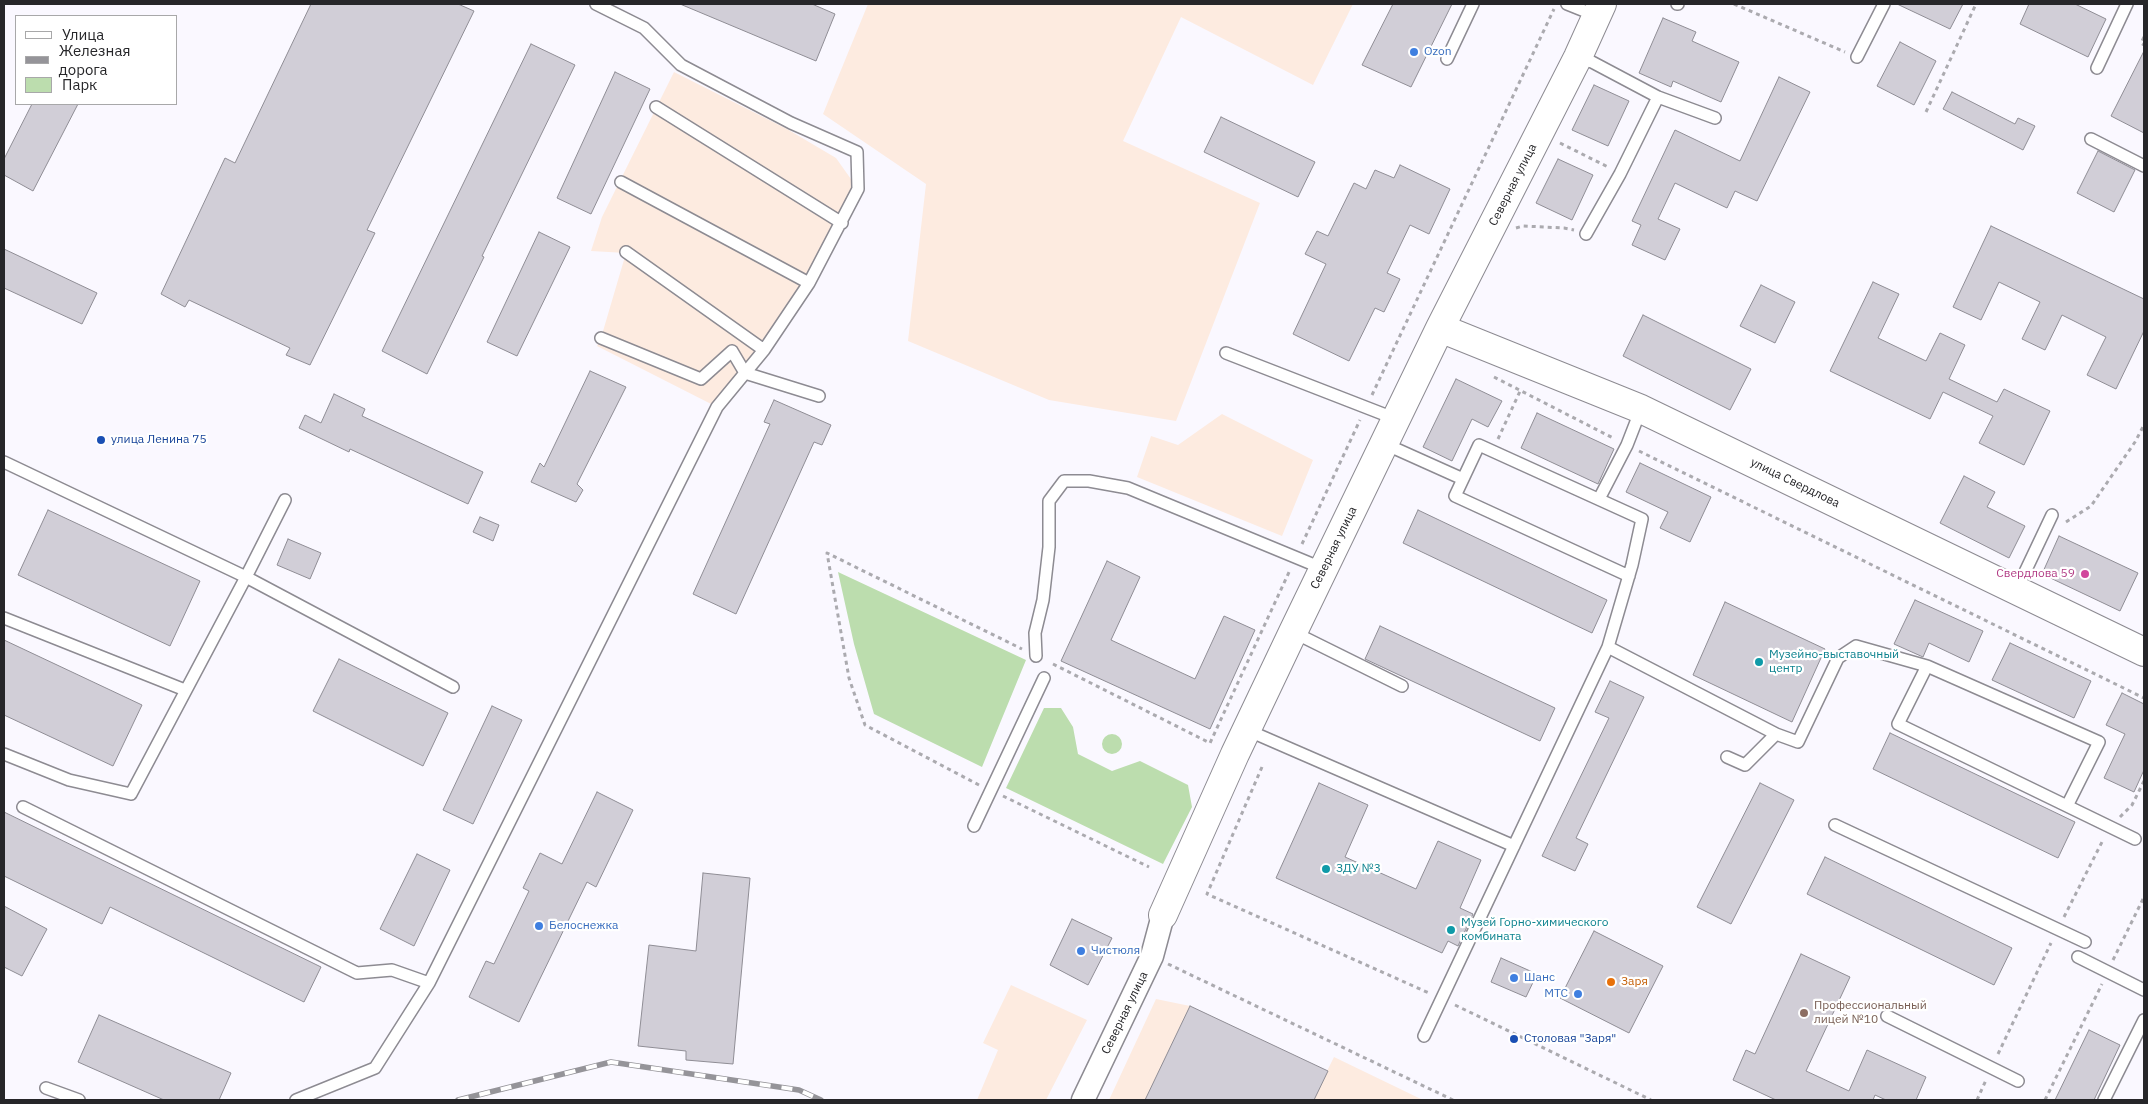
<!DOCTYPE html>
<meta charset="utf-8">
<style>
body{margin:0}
#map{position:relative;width:2148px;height:1104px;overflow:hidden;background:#faf8ff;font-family:"IBM Plex Sans",sans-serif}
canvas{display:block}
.frame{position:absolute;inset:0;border:5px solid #262629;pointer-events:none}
.legend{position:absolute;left:15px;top:15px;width:162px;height:90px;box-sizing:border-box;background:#fff;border:1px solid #a8a8a9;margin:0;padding:6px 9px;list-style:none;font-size:15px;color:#262629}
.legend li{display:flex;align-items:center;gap:10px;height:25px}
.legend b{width:25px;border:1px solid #a8a8a9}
</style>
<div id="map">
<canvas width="2148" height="1104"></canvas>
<div class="frame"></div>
<ul class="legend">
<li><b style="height:6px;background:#fff"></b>Улица</li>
<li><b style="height:6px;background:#959499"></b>Железная дорога</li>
<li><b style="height:14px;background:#bcddae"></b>Парк</li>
</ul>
</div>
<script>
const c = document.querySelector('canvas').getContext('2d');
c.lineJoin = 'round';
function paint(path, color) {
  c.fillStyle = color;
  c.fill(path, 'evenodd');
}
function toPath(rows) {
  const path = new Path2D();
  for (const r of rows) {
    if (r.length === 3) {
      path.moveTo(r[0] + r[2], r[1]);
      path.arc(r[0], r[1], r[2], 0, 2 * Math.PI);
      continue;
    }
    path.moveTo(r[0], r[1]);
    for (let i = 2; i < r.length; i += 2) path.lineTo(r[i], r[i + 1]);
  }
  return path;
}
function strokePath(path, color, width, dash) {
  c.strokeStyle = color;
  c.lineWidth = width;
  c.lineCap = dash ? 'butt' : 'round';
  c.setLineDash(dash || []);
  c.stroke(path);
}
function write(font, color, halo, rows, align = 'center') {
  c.font = font + ' "IBM Plex Sans",sans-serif';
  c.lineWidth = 4.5;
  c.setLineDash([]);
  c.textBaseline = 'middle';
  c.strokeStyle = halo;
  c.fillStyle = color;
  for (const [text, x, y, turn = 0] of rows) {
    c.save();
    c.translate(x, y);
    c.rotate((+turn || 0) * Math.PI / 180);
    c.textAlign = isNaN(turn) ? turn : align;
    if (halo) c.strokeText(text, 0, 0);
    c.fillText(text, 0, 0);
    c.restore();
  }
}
const industrial = toPath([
 [868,4,1353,4,1313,85,1181,17,1123,141,1260,203,1176,421,1049,400,908,341,926,184,823,114],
 [674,72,787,129,836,158,858,189,809,283,717,407,597,346,601,338,626,253,591,251,602,217],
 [1222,414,1313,460,1282,536,1137,477,1151,436,1178,445],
 [1011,985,1087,1020,1046,1100,977,1100,998,1050,983,1043],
 [1156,999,1190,1006,1327,1071,1334,1057,1423,1100,1109,1100]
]);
const green = toPath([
 [838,572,1026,660,982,767,874,714,854,644],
 [1044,708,1061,708,1073,727,1078,754,1112,771,1140,761,1188,785,1192,807,1163,864,1006,788],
 [1112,744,10]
]);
const building = toPath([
 [311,4,458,4,474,11,367,230,375,233,310,365,286,355,290,348,189,300,185,307,161,294,225,158,235,163,311,4],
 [680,4,812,4,835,14,816,61,680,4],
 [1393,4,1452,4,1411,87,1362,65,1393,4],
 [1897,4,1963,4,1950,29,1897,4],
 [2029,4,2075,4,2106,19,2088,57,2020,24,2029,4],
 [1663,18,1696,32,1692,41,1739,62,1721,102,1673,81,1671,87,1639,73,1663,18],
 [1900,42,1936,61,1914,105,1877,86,1900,42],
 [531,44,575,65,482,256,484,257,427,374,382,351,531,44],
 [2144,51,2144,133,2111,116,2144,51],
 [615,72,650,89,591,214,557,198,615,72],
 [1779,77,1810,92,1757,201,1735,191,1727,208,1675,183,1658,219,1680,229,1665,260,1632,245,1641,225,1632,221,1675,130,1740,161,1779,77],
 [1594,85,1629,101,1608,146,1572,130,1594,85],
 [1952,92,2015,124,2018,118,2035,126,2023,150,1943,109,1952,92],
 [32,104,78,104,33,191,4,175,4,159,32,104],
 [1221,117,1315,162,1298,197,1204,152,1221,117],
 [2098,151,2135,170,2114,212,2077,193,2098,151],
 [1558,159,1593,175,1572,220,1536,203,1558,159],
 [1400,165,1450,189,1429,234,1410,225,1387,273,1400,279,1384,312,1375,308,1349,361,1293,334,1326,264,1305,254,1317,231,1328,236,1354,183,1366,189,1375,170,1394,178,1400,165],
 [1991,226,2144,299,2144,331,2116,389,2087,375,2106,337,2062,315,2045,350,2022,339,2040,302,1999,282,1981,320,1953,307,1991,226],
 [539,232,570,247,517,356,487,342,539,232],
 [4,249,97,293,82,324,4,288,4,249],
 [1873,282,1899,294,1878,338,1926,361,1940,333,1965,345,1949,379,1997,402,2004,389,2050,411,2024,465,1979,443,1993,416,1943,392,1930,419,1830,371,1873,282],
 [1761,285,1795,302,1775,343,1740,326,1761,285],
 [1643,315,1751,369,1730,410,1623,356,1643,315],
 [590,371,626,387,577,484,583,490,576,502,531,482,540,463,544,467,590,371],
 [1456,379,1502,401,1488,427,1472,419,1452,461,1423,447,1456,379],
 [334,394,365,409,362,416,483,472,468,504,350,449,349,452,299,428,305,415,321,423,334,394],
 [774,400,831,425,822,445,814,442,736,614,693,594,770,424,764,422,774,400],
 [1537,413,1614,449,1598,484,1521,448,1537,413],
 [1640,463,1711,497,1690,542,1660,528,1668,512,1626,492,1640,463],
 [1964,476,1995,492,1987,507,2025,526,2009,558,1940,523,1964,476],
 [48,510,200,581,170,646,18,575,48,510],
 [1418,510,1607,600,1592,633,1403,543,1418,510],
 [480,517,499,525,493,541,473,532,480,517],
 [2059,536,2138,573,2120,611,2042,574,2059,536],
 [288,539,321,553,310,579,277,565,288,539],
 [1107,561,1140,577,1111,640,1195,679,1224,616,1255,630,1210,729,1061,661,1107,561],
 [1915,600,1983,631,1969,662,1929,643,1923,657,1894,644,1915,600],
 [1725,602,1825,649,1792,722,1693,675,1725,602],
 [1380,626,1555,708,1540,741,1365,659,1380,626],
 [4,640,142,705,113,766,4,715,4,640],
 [2010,643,2091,681,2074,718,1992,680,2010,643],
 [339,659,448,713,423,766,313,711,339,659],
 [1610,681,1644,697,1576,838,1588,844,1575,871,1542,856,1609,718,1595,712,1610,681],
 [2122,693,2144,704,2144,770,2134,792,2104,778,2125,734,2106,725,2122,693],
 [492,706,522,720,473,824,443,810,492,706],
 [1890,733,2075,822,2058,858,1873,769,1890,733],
 [1319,783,1368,805,1345,857,1416,889,1438,841,1481,860,1460,908,1473,914,1458,946,1448,941,1442,953,1276,878,1319,783],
 [1760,783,1794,800,1731,924,1697,907,1760,783],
 [597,792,633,810,596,887,587,882,519,1022,469,997,486,961,494,964,529,891,523,888,540,853,562,864,597,792],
 [4,812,321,967,304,1002,110,907,102,924,4,876,4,812],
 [417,854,450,870,414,946,380,929,417,854],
 [1825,857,2012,948,1994,985,1807,894,1825,857],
 [703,873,750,878,733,1064,686,1060,686,1051,638,1046,649,945,696,951,703,873],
 [4,906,47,929,22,976,4,967,4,906],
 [1072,919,1112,938,1088,985,1050,965,1072,919],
 [1594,931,1663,966,1629,1033,1560,998,1594,931],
 [1801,954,1850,977,1806,1071,1849,1091,1867,1050,1926,1077,1916,1100,1886,1100,1875,1095,1873,1100,1776,1100,1733,1080,1746,1050,1755,1054,1801,954],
 [1501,958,1537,974,1526,997,1491,982,1501,958],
 [1190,1006,1328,1071,1314,1100,1145,1100,1190,1006],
 [99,1015,231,1073,219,1100,164,1100,78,1062,99,1015],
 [2089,1030,2120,1045,2094,1100,2055,1100,2089,1030]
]);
const path = toPath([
 [1734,4,1845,52],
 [2144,37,2141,43,2144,45],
 [1926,112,1976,4],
 [1560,143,1608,167],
 [1516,228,1523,226,1564,228,1574,230],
 [1494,377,1615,439],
 [1372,395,1554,9],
 [1498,439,1521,389],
 [1639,451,2144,698],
 [2066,522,2091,506,2135,442,2144,425],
 [1302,544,1360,420],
 [1053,664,1210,743,1290,570],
 [1262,767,1207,894,1429,993],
 [979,785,865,725,849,678,827,553,1022,649],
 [1003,796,1149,867],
 [2120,817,2132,805,2144,781],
 [2064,917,2103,840],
 [2113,960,2144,897],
 [1168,964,1453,1100],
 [1455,1005,1651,1100],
 [1998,1054,2051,943],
 [1977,1100,1986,1080],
 [2045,1100,2102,984]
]);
const service = toPath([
 [1567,4,1597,16],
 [1677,4,1678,4],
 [1578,57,1592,62,1658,97,1715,118],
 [1857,57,1884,4],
 [1447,59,1473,4],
 [2097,68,2127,4],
 [656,107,842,223],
 [2091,139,2144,166],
 [621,182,809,283],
 [1586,234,1620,174,1658,97],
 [626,252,764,350],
 [601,338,701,379,732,351,745,373,819,396],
 [1226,353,1396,419],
 [1385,444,1463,479,1479,445,1642,519,1632,565,1608,647,1424,1036],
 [4,462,246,577,131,794,69,780,4,754],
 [1463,479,1455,496,1629,576],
 [1599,499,1627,445,1641,409],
 [285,500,246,577,453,687],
 [2016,591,2052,515],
 [4,618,185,690],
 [1293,632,1402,686],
 [1608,647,1776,734,1745,765,1727,757],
 [1036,656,1035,633,1043,600,1049,547,1049,501,1064,481,1089,481,1128,488,1324,569],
 [1247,730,1514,846],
 [1776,734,1798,742,1838,658,1856,646,1927,666],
 [2067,806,2099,742,1927,666,1898,724,2135,839],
 [23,807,357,973,392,970,429,983],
 [1835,825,2085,942],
 [974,826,1044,678],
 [2078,957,2144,990],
 [1887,1016,2018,1081],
 [46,1088,79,1100],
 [296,1100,375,1068,429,983,717,407,764,350,809,283,858,189,857,152,791,123,681,65,644,28,596,4],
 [2104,1100,2144,1020]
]);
const minor = toPath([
 [1083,1100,1152,956,1163,915]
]);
const tertiary = toPath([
 [1440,328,1641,409,2144,652],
 [1163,915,1235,754,1293,632,1440,328,1578,57,1602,4]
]);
const rail = toPath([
 [458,1100,611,1062,799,1090,821,1100]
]);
const markers = [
 [1414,52,5,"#3f7fe0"],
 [101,440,5,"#1a4fb4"],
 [2085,574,5,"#d1479c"],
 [1759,662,5,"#0f9aa8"],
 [1326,869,5,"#0f9aa8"],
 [539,926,5,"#3f7fe0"],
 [1451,930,5,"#0f9aa8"],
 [1081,951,5,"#3f7fe0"],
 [1514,978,5,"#3f7fe0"],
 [1611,982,5,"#e8710a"],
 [1578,994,5,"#3f7fe0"],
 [1804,1013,5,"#8d6e63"],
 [1514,1039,5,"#1a4fb4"]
];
const shopNames = [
 ["Ozon",1424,52],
 ["Белоснежка",549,926],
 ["Чистюля",1091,951],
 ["Шанс",1524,978],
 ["МТС",1568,994,"right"]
];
const streetNames = [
 ["Северная улица",1513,185,-63],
 ["улица Свердлова",1795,483,26],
 ["Северная улица",1334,548,-64],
 ["Северная улица",1125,1013,-64]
];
const transitNames = [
 ["улица Ленина 75",111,440],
 ["Столовая \"Заря\"",1524,1039]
];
const hotelNames = [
 ["Свердлова 59",2075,574]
];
const cultureNames = [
 ["Музейно-выставочный",1769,655],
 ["центр",1769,669],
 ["ЗДУ №3",1336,869],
 ["Музей Горно-химического",1461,923],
 ["комбината",1461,937]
];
const foodNames = [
 ["Заря",1621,982]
];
const educationNames = [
 ["Профессиональный",1814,1006],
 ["лицей №10",1814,1020]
];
paint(industrial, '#fdebe0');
paint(green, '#bcddae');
paint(building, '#d1ced7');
strokePath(building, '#8f8d95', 1);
strokePath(service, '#8d8b92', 14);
strokePath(minor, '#8d8b92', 25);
strokePath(tertiary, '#8d8b92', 30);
strokePath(path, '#abaaaf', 3, [4, 4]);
strokePath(service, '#fff', 11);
strokePath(minor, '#fff', 22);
strokePath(tertiary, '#fff', 28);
strokePath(rail, '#959499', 5.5);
strokePath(rail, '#fff', 4, [11]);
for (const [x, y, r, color] of markers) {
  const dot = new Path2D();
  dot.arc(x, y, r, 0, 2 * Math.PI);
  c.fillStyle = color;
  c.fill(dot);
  strokePath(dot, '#fff', 2);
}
write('12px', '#366cbe', '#fff', shopNames, 'left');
write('12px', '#262629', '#fff', streetNames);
write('12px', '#164399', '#fff', transitNames, 'left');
write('12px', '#b23c85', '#fff', hotelNames, 'right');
write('12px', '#0d838f', '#fff', cultureNames, 'left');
write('12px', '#c56008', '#fff', foodNames, 'left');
write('12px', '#785e54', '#fff', educationNames, 'left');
</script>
